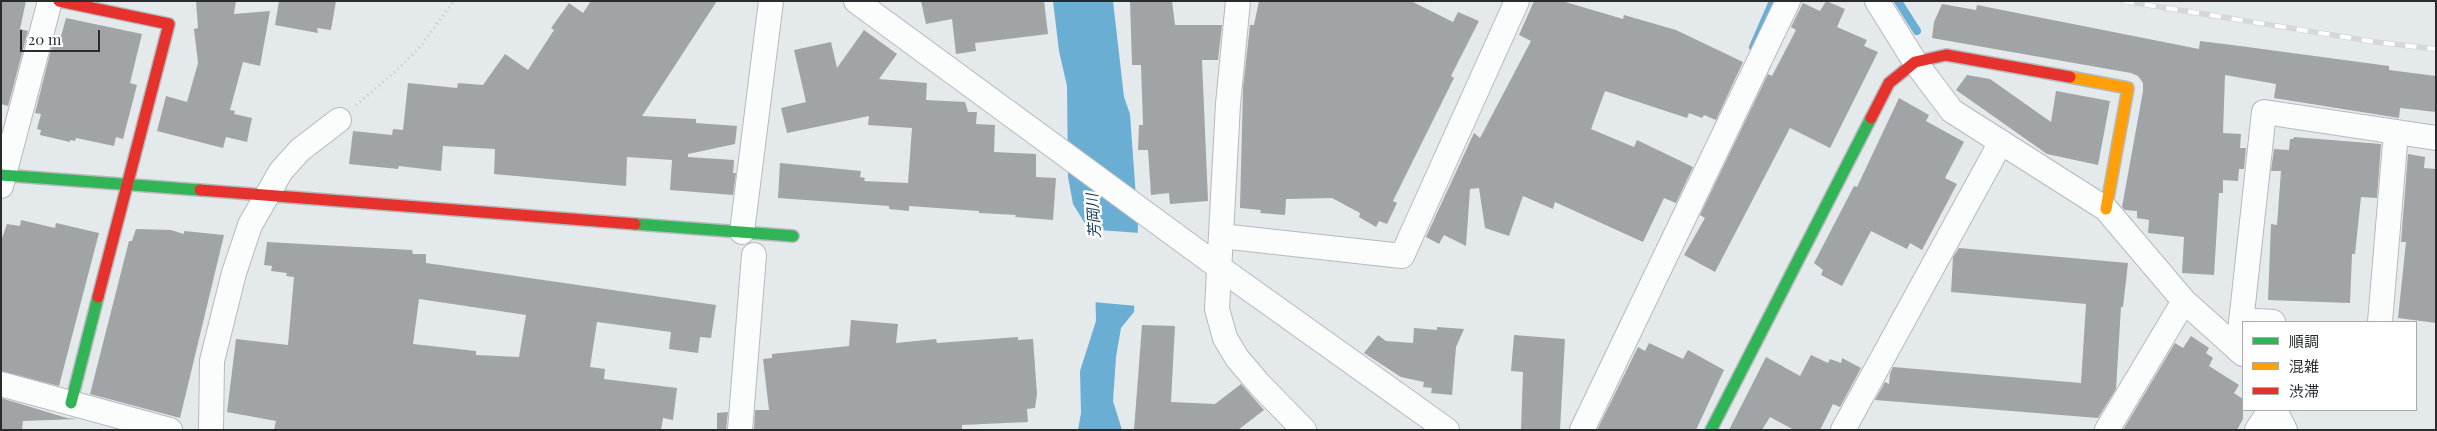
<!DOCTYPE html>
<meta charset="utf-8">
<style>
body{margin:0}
#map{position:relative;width:2437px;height:431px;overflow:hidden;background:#e4e9ec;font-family:"Playfair Display","Noto Sans JP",serif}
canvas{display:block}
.frame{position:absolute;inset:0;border:2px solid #282c2e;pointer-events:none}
.legend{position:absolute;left:2242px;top:321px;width:175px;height:90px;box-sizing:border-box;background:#fff;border:1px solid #a9abab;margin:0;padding:6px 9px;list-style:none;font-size:15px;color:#282c2e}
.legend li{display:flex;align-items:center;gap:10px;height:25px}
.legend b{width:25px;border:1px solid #a9abab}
.scale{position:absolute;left:20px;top:30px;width:80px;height:22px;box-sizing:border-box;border:2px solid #282c2e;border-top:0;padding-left:6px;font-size:15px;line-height:18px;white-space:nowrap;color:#282c2e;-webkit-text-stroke:4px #fff;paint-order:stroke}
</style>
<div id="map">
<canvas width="2437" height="431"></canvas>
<div class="frame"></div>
<ul class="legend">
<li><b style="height:6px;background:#30b455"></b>順調</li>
<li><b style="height:6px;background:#ff9f0a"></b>混雑</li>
<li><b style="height:6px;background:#e5322d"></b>渋滞</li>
</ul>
<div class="scale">20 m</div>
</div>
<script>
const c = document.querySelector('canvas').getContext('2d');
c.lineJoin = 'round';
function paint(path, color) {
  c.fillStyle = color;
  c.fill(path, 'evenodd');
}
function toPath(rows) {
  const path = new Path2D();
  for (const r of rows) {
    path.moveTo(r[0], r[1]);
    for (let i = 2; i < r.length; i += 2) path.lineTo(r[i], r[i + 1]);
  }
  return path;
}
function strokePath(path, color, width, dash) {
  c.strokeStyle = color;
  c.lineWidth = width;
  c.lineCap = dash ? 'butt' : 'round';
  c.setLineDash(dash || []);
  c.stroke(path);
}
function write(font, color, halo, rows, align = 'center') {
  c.font = font + ' "Playfair Display","Noto Sans JP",serif';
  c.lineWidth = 5;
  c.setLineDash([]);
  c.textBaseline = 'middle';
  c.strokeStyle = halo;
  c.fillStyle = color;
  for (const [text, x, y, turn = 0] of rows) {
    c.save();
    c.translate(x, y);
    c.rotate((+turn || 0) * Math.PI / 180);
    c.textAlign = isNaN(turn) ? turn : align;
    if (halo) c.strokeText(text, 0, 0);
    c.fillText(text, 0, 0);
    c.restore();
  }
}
const water = toPath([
 [1053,1,1113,1,1124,97,1130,114,1138,226,1134,312,1121,328,1116,357,1113,401,1122,430,1078,430,1081,413,1080,371,1096,321,1094,238,1073,204,1068,177,1067,86,1059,51]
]);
const pier = toPath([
 [1085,229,1140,233,1137,306,1093,302,1092,239]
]);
const stream = toPath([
 [1898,1,1917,31],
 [1753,47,1773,1]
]);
const building = toPath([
 [1,1,26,1,20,29,28,31,8,106,1,104],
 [196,1,236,1,234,14,270,11,260,66,243,62,230,110,235,111,234,114,252,118,247,142,226,137,223,148,157,131,166,96,187,102,198,63,194,29,198,28],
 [279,1,336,1,331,30,317,28,318,33,275,25],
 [591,1,717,1,642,116,696,119,696,123,737,126,735,144,688,154,688,157,734,160,733,173,736,173,733,195,670,190,672,160,627,157,626,186,494,174,495,149,443,146,441,171,399,166,398,169,349,164,353,131,392,135,393,129,403,130,408,83,457,88,458,83,483,85,505,54,528,70,554,30,551,28,569,3,583,13],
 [921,1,1044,1,1048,34,975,43,976,51,956,54,952,19,926,24],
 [1130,1,1172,1,1175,25,1222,25,1218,60,1202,60,1208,201,1170,204,1169,193,1151,195,1148,150,1138,150,1139,125,1143,125,1141,65,1132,65],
 [1259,1,1411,1,1453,22,1458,12,1479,21,1451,76,1454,78,1393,201,1397,203,1387,224,1379,221,1376,227,1359,217,1360,213,1332,198,1286,199,1285,215,1260,213,1261,210,1240,208,1243,88,1250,25,1254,25],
 [1534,1,1562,1,1623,19,1624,15,1676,30,1743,62,1716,120,1704,115,1702,118,1689,113,1687,118,1605,91,1591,129,1634,147,1637,140,1693,167,1676,203,1664,198,1643,242,1555,202,1553,209,1523,196,1509,236,1485,228,1479,188,1470,189,1466,246,1444,235,1439,244,1426,237,1474,133,1480,138,1531,41,1519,35],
 [1826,1,1845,9,1837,27,1867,40,1864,46,1878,52,1830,148,1790,128,1715,272,1684,255,1705,218,1700,215,1768,74,1772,76,1796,30,1791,27,1803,3,1820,11],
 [1942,4,1976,10,1977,5,2199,49,2200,41,2240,46,2389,66,2389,70,2436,76,2436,112,2400,108,2399,118,2274,98,2276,84,2225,75,2223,133,2241,134,2240,148,2246,148,2244,169,2239,169,2238,181,2223,180,2223,193,2219,193,2214,275,2182,273,2184,237,2148,233,2149,220,2137,218,2137,211,2125,210,2122,207,2143,91,2143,83,2138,76,2131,73,1932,38,1934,22],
 [66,18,142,34,130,83,137,85,123,139,116,137,114,146,76,138,75,141,70,140,70,142,40,135,41,130,37,129,41,114,35,113,54,38,60,40],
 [864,30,897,54,879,79,927,83,926,100,965,102,968,112,977,112,976,124,995,125,994,152,1036,154,1036,177,1056,178,1053,220,1015,217,1016,215,979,213,979,211,909,206,909,211,889,209,889,206,778,198,780,163,861,171,860,177,865,178,864,181,908,183,912,128,868,125,869,116,787,133,781,108,806,102,794,50,831,42,837,68],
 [1967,75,1990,79,2051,122,2056,91,2110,101,2098,165,2047,154,1956,90],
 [1899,98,1929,115,1926,121,1964,142,1945,178,1957,184,1922,250,1910,243,1907,249,1871,231,1842,286,1821,275,1823,270,1814,263,1854,186,1857,187],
 [2294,137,2381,144,2377,198,2361,197,2355,254,2352,254,2350,303,2268,300,2271,224,2277,225,2281,171,2271,171,2274,149,2289,150,2290,139,2293,139],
 [2408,154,2425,157,2424,168,2436,169,2436,323,2398,318,2406,242,2401,242],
 [21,220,55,228,56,223,99,233,59,386,1,371,1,241,7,224,20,226],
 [136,229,171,230,184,234,184,231,224,235,180,418,90,394,129,241,132,241],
 [267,242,412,250,413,254,426,254,426,263,716,305,711,338,700,337,698,353,669,349,671,332,597,322,590,367,605,369,604,379,677,388,673,420,663,418,661,430,274,430,276,421,227,412,236,339,288,345,294,277,286,276,287,273,271,271,272,266,264,265],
 [419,299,526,315,519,357,476,355,476,351,413,344],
 [1959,248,2128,263,2123,307,2121,307,2116,389,2098,418,1875,400,1885,382,1889,384,1890,374,1893,367,2081,383,2086,304,1951,292,1953,257],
 [851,320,898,324,896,343,936,339,937,343,1018,337,1018,340,1033,339,1037,394,1035,408,1027,409,1028,422,962,425,962,430,754,430,755,410,769,410,763,359,772,358,772,354,849,346],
 [1142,325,1175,326,1171,402,1215,404,1241,384,1264,410,1238,430,1134,430],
 [1437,327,1464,329,1456,347,1452,395,1431,393,1432,388,1423,387,1424,382,1401,377,1364,353,1378,335,1386,341,1413,343,1414,328,1437,330],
 [1514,335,1565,339,1560,430,1521,430,1523,372,1511,371],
 [2191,336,2209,348,2206,353,2213,358,2209,366,2239,385,2234,393,2243,399,2243,419,2237,430,2123,430,2175,343,2183,348],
 [1649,343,1683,359,1688,350,1724,370,1696,430,1597,430,1638,347,1645,351],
 [1811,355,1828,363,1830,359,1841,363,1842,358,1861,368,1840,407,1833,404,1820,430,1794,430,1770,417,1762,430,1729,430,1766,357,1800,376],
 [1,398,67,418,78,419,23,421,22,430,1,430],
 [728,412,726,430,717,430,717,413]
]);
const path = toPath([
 [356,105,396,71,420,47,454,1]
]);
const street = toPath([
 [856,1,1220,268,1447,430],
 [1238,1,1228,104,1217,309,1225,338,1237,358,1260,385,1304,430],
 [1877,1,1915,62,1952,111,2106,209,2184,301],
 [1,186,50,1],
 [742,232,771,1],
 [1221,236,1402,256,1517,1],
 [2241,320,2273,322],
 [2380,322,2396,132],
 [2238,350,2264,112,2436,138],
 [1,384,170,430],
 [2275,410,2285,430],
 [211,430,212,361,234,273,250,225,281,171,300,150,339,120],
 [740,430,754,255],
 [1582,430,1788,1],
 [1843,430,2001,142],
 [2107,430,2184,301,2243,354],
 [2257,430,2270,410]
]);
const fast = toPath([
 [1,175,200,190],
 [635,224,793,236],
 [71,403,98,297],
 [1711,430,1871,118]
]);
const slow = toPath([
 [2070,77,2128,88,2106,209]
]);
const jam = toPath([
 [59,1,169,24,98,297],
 [1871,118,1889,83,1915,62,1946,55,2070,77],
 [200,190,635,224]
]);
const rail = toPath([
 [2123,1,2376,42,2436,49]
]);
const waterNames = [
 ["芳岡川",1094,216,-94]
];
paint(water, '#6baed4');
paint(pier, '#e4e9ec');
strokePath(stream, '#6baed4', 8);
paint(building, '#a0a4a6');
strokePath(street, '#b6b9bc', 26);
strokePath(fast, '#b6b9bc', 14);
strokePath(slow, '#b6b9bc', 14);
strokePath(jam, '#b6b9bc', 14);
strokePath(path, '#c5c7c8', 3, [1, 4]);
strokePath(street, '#fbfcfc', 24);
strokePath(fast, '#30b455', 11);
strokePath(slow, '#ff9f0a', 11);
strokePath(jam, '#e5322d', 11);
strokePath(rail, '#d6d7d8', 5.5);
strokePath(rail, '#fff', 4, [11]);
write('italic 15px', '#0f374d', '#fff', waterNames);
</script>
